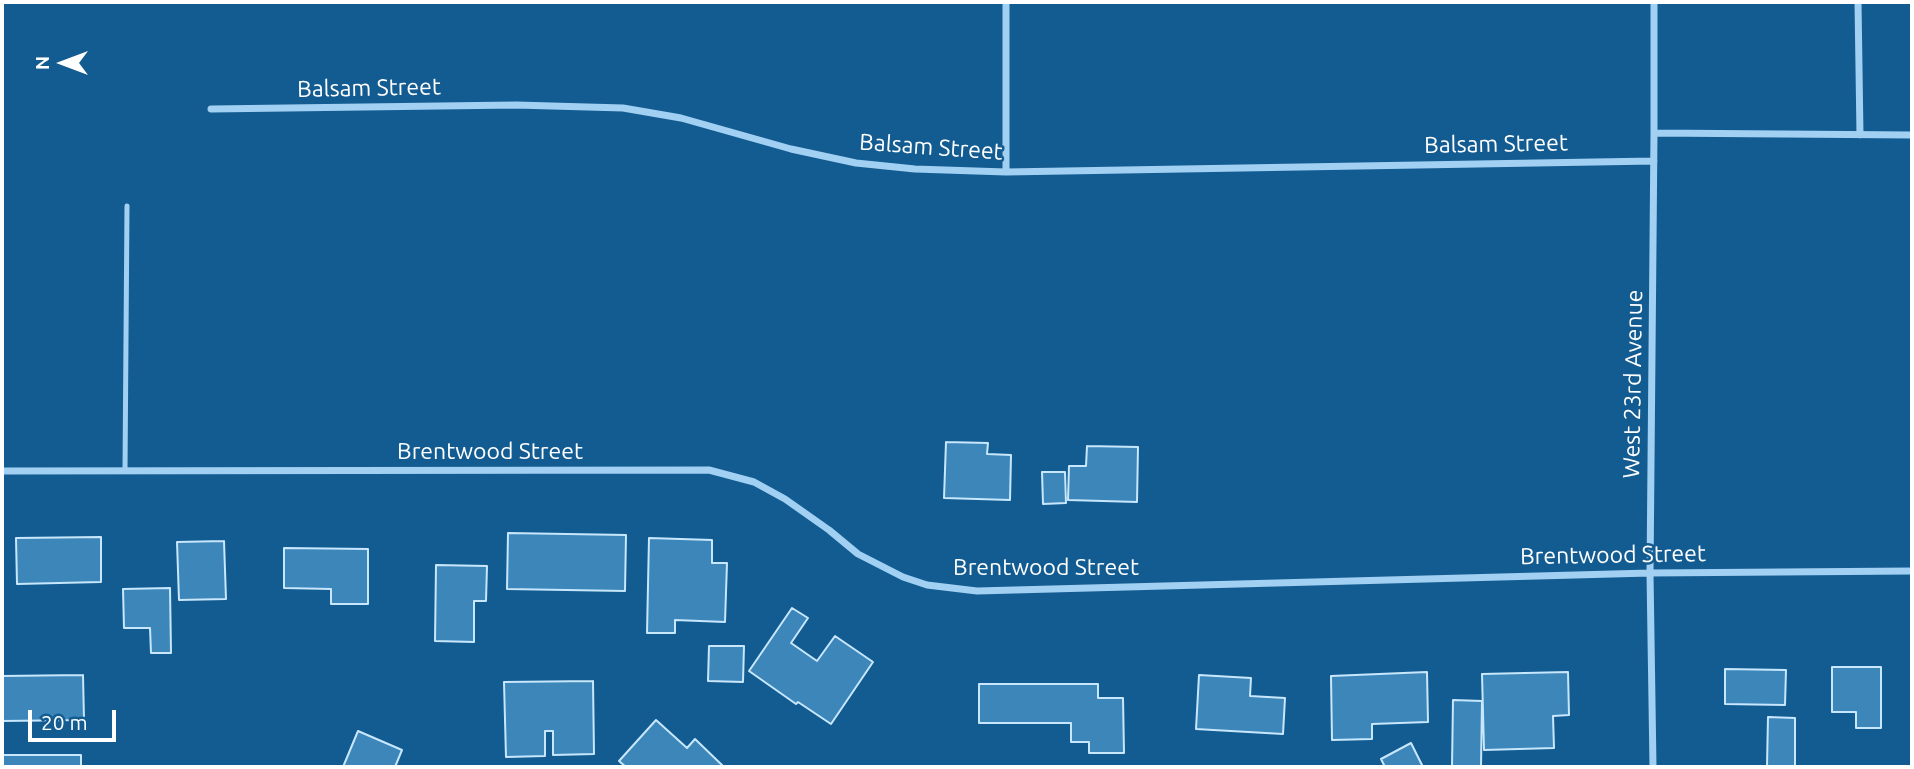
<!DOCTYPE html>
<style>
body{margin:0}
#map{position:relative;width:1914px;height:769px;overflow:hidden;background:#135c92;font-family:Ubuntu,sans-serif}
canvas{display:block}
.frame{position:absolute;inset:0;border:4px solid #fff;pointer-events:none}
.north{position:absolute;left:28px;top:28px;width:70px;height:70px;-webkit-text-stroke:5px #135c92;paint-order:stroke;rotate:270deg;font-size:19px;font-weight:700;line-height:28px;text-align:center;color:#fff}
.north::after{content:'';display:block;margin:auto;width:24px;height:32px;background:#fff;clip-path:polygon(50% 0,100% 100%,50% 72%,0 100%)}
.scale{position:absolute;left:28px;top:710px;width:88px;height:32px;box-sizing:border-box;border:4px solid #fff;border-top:0;padding-left:9px;font-size:21px;line-height:24px;white-space:nowrap;color:#fff;-webkit-text-stroke:5px #135c92;paint-order:stroke}
</style>
<div id="map">
<canvas width="1914" height="769"></canvas>
<div class="frame"></div>
<div class="north">N</div>
<div class="scale">20 m</div>
</div>
<script>
const c = document.querySelector('canvas').getContext('2d');
c.lineJoin = 'round';
function paint(path, color) {
  c.fillStyle = color;
  c.fill(path, 'evenodd');
}
function toPath(rows) {
  const path = new Path2D();
  for (const r of rows) {
    path.moveTo(r[0], r[1]);
    for (let i = 2; i < r.length; i += 2) path.lineTo(r[i], r[i + 1]);
  }
  return path;
}
function strokePath(path, color, width, dash) {
  c.strokeStyle = color;
  c.lineWidth = width;
  c.lineCap = dash ? 'butt' : 'round';
  c.setLineDash(dash || []);
  c.stroke(path);
}
function write(font, color, halo, rows, align = 'center') {
  c.font = font + ' Ubuntu,sans-serif';
  c.lineWidth = 5;
  c.setLineDash([]);
  c.textBaseline = 'middle';
  c.strokeStyle = halo;
  c.fillStyle = color;
  for (const [text, x, y, turn = 0] of rows) {
    c.save();
    c.translate(x, y);
    c.rotate((+turn || 0) * Math.PI / 180);
    c.textAlign = isNaN(turn) ? turn : align;
    if (halo) c.strokeText(text, 0, 0);
    c.fillText(text, 0, 0);
    c.restore();
  }
}
const building = toPath([
 [946,442,988,443,987,454,1011,455,1010,500,944,498,946,442],
 [1087,446,1138,447,1137,502,1068,500,1069,466,1086,466,1087,446],
 [1042,472,1065,472,1066,503,1043,504,1042,472],
 [508,533,626,535,625,591,507,589,508,533],
 [101,537,101,582,17,584,16,538,101,537],
 [649,538,712,540,712,563,727,563,725,622,675,620,675,633,647,633,649,538],
 [224,541,226,599,179,600,177,542,224,541],
 [284,548,368,549,368,604,331,604,331,589,284,588,284,548],
 [436,565,487,566,486,601,474,601,474,642,435,641,436,565],
 [170,588,171,653,151,653,150,628,124,628,123,589,170,588],
 [792,608,808,618,791,643,817,661,835,636,873,662,831,724,798,702,796,704,749,671,792,608],
 [709,646,744,646,743,682,708,681,709,646],
 [1832,667,1881,667,1881,728,1856,728,1856,712,1832,712,1832,667],
 [1725,669,1786,670,1785,705,1725,704,1725,669],
 [1427,672,1428,722,1372,724,1372,739,1332,740,1331,676,1427,672],
 [1568,672,1569,715,1553,716,1554,748,1484,750,1482,674,1568,672],
 [83,675,84,720,2,721,2,676,83,675],
 [1199,675,1251,678,1250,696,1285,698,1283,734,1196,729,1199,675],
 [593,681,594,754,553,755,553,731,545,731,545,756,506,757,504,682,593,681],
 [979,684,1098,684,1098,698,1123,698,1124,753,1089,753,1089,742,1071,742,1071,723,979,723,979,684],
 [1453,700,1482,701,1481,767,1452,767,1453,700],
 [1768,717,1795,718,1795,767,1767,766,1768,717],
 [656,720,687,748,695,739,723,766,722,767,626,767,619,761,656,720],
 [358,731,402,750,395,767,343,767,358,731],
 [1411,743,1423,767,1385,767,1381,759,1411,743],
 [2,755,81,755,81,767,2,767,2,755]
]);
const service = toPath([
 [125,471,127,206]
]);
const minor = toPath([
 [1006,2,1006,172],
 [1858,2,1860,135],
 [211,109,516,105,623,108,681,118,791,149,856,163,915,169,1006,172,1654,161],
 [1654,133,1912,135],
 [2,471,709,470,754,482,785,499,829,530,858,554,903,577,927,585,977,591,1650,573,1912,571],
 [1653,767,1650,573,1654,133,1654,2]
]);
const streetNames = [
 ["Balsam Street",369,88,-1],
 ["Balsam Street",1496,144,-1],
 ["Balsam Street",931,147,4],
 ["West 23rd Avenue",1633,384,-89],
 ["Brentwood Street",490,451],
 ["Brentwood Street",1613,555,-1],
 ["Brentwood Street",1046,567]
];
paint(building, '#3c86ba');
strokePath(building, '#c8e7fc', 2);
strokePath(service, '#a1d0f2', 5);
strokePath(minor, '#a1d0f2', 7);
write('23px', '#fff', '#135c92', streetNames);
</script>
